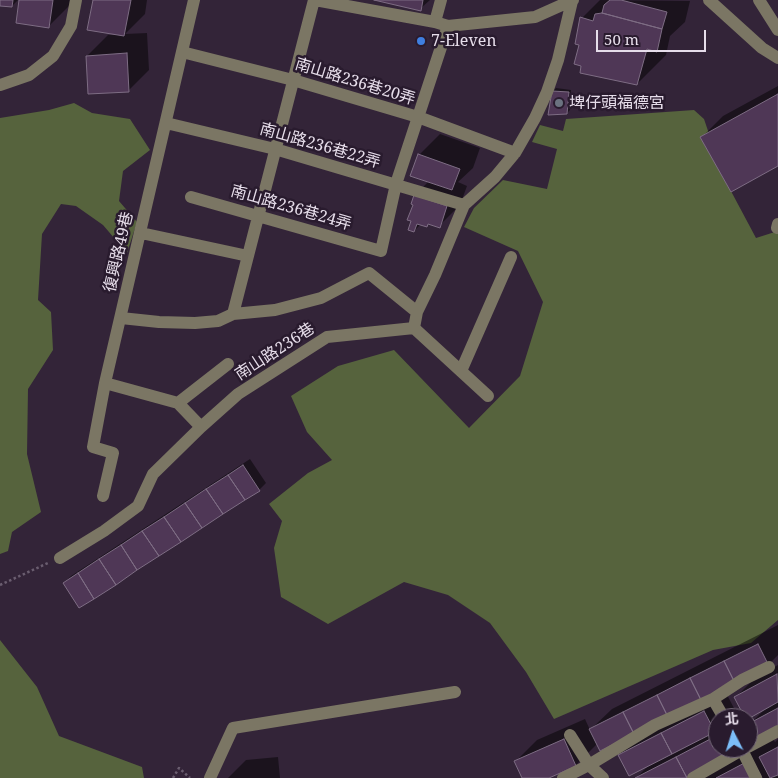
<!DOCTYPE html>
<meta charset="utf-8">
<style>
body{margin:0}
#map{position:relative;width:778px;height:778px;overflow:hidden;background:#332438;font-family:"Noto Serif","Noto Sans TC",serif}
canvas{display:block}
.north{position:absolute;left:708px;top:708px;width:50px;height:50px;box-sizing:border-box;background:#291b2e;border:1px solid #756979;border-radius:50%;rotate:355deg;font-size:14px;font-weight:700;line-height:20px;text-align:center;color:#e6ddea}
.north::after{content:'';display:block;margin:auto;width:18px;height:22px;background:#7cbef9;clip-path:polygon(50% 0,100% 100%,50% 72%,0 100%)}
.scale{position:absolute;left:596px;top:30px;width:110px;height:22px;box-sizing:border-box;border:2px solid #e6ddea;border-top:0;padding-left:6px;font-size:15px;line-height:18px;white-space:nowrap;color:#e6ddea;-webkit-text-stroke:4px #291b2e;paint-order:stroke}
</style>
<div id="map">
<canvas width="778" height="778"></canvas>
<div class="north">北</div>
<div class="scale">50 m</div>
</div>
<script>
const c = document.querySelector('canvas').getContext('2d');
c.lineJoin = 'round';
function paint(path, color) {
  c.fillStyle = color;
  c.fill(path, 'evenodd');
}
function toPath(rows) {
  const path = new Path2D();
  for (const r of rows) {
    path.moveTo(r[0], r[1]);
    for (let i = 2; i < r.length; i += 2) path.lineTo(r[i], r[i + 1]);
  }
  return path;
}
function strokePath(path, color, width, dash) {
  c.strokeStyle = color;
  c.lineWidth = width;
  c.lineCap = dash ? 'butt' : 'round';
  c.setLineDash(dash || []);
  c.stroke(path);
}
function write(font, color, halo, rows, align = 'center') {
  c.font = font + ' "Noto Serif","Noto Sans TC",serif';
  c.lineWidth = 5;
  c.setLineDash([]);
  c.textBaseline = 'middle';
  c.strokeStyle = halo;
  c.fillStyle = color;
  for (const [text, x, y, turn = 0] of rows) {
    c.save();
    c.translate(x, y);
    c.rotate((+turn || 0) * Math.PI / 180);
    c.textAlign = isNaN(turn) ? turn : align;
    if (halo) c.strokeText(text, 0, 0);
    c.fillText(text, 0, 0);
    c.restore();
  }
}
const forest = toPath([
 [74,103,92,113,130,119,150,150,123,171,119,201,137,222,127,253,103,225,76,206,61,204,42,234,38,300,51,312,53,350,28,389,27,454,41,512,12,532,8,551,0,554,0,118,49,110],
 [694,110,704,119,724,178,756,238,778,231,778,620,751,643,713,650,554,719,526,672,490,623,448,595,404,582,328,624,281,597,274,548,282,521,269,504,308,473,332,460,307,432,291,396,338,366,394,350,469,428,520,376,543,302,518,251,464,227,474,208,503,180,547,189,557,149,532,142,540,125,563,131,566,119],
 [0,640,37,687,59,736,142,767,144,778,0,778]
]);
const shadow = toPath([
 [0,0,18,0,12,6,0,5],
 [20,0,70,0,69,6,48,27],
 [94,0,147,0,145,14,125,34,147,33,149,70,128,91,87,56,108,35,116,35],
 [379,0,430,0,420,9],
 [600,0,690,1,685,22,670,36,666,55,637,84,581,44,582,18],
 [778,86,778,165,702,137,723,116],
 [556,88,571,90,570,110,567,113,553,91],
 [440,134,480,148,473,168,458,182,467,186,460,205,439,226,430,223,427,226,421,224,414,231,415,195,429,181,419,155],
 [250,459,266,483,259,490,64,583,71,576],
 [778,625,778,655,768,665,598,743,576,765,545,778,523,778,516,761,537,740,585,719,590,730,612,709],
 [778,665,778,734,772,737,775,742,778,739,778,778,699,778,761,746,749,725,765,709,735,698,756,677],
 [725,691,735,710,727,718,718,718,718,748,736,748,685,778,636,778,648,766,619,755,640,734],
 [740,715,742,718,734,718],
 [278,757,280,778,228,778,246,760]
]);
const building = toPath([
 [0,0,13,0,12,7,0,6,0,0],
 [19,0,53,0,49,28,16,23,19,0],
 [93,0,131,0,124,36,87,30,93,0],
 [374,0,423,0,421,11,374,0],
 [610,0,621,0,667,12,662,29,602,13,604,5,610,0],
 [602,13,662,29,657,52,647,49,637,85,580,73,581,66,574,64,579,45,575,44,580,17,593,21,595,14,602,13],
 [127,53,129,92,88,94,86,56,127,53],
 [552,91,569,92,567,114,548,115,552,91],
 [778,94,778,166,731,192,700,137,778,94],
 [418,154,460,169,452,190,410,176,418,154],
 [414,195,447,206,440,228,428,224,427,227,417,224,414,232,408,230,411,221,407,220,413,205,411,204,414,195],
 [243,465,260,491,245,500,228,475,243,465],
 [228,475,245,500,223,514,206,489,228,475],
 [206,489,223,514,202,528,185,503,206,489],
 [185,503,202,528,181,542,164,517,185,503],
 [164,517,181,542,159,556,142,531,164,517],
 [142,531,159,556,137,570,121,545,142,531],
 [121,545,137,570,116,585,99,559,121,545],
 [99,559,116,585,94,599,78,573,99,559],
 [78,573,94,599,79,608,63,583,78,573],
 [758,644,769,666,735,683,724,661,758,644],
 [724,661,735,683,701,700,690,678,724,661],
 [777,674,778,702,748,719,745,718,734,697,777,674],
 [690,678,701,700,668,717,657,695,690,678],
 [657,695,668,717,634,734,623,712,657,695],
 [778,708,778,736,759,746,748,724,778,708],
 [704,711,715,732,672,754,661,733,704,711],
 [623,712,634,734,600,751,589,729,623,712],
 [661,733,672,754,629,776,618,755,661,733],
 [718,735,718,748,726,748,730,756,687,778,676,757,718,735],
 [564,739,576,766,549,778,522,778,514,761,564,739],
 [778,747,778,775,770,778,759,757,778,747],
 [676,757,687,778,635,778,676,757],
 [752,759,762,778,716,778,752,759]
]);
const path = toPath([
 [0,585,48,563],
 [173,778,179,768,190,778]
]);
const minor = toPath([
 [315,0,435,22,448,26,535,17,573,0],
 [709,0,762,48,778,58],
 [759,0,778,30],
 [435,22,441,0],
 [182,52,293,80,418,117,515,153],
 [0,85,29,75,53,56,71,26,76,0],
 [166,123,275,149,464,205],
 [191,197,381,251,396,184,448,26],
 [777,228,778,224],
 [141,233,248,256],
 [233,314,314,0],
 [121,318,159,322,195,323,218,321,233,314,275,310,321,298,369,273,417,312],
 [414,328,488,396],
 [461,371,511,257],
 [105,383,178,403,201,427],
 [178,403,228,364],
 [103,496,113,453,93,447,105,383,194,0],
 [60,558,104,531,138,506,153,474,201,427,238,394,327,337,414,328,417,312,435,275,464,205,495,177,515,153,535,118,547,92,558,60,572,1],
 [713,699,724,718],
 [570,735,589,765,603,778],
 [748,747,778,731],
 [741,748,756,778],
 [210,778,233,728,455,692],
 [563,778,589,765,655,725,713,699,742,680,769,667],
 [693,778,745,748]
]);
const markers = [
 [421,41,5,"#3f7fe0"],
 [559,103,5,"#6b7280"]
];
const poiNames = [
 ["7-Eleven",431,41],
 ["埤仔頭福德宮",569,103]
];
const streetNames = [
 ["南山路236巷20弄",355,82,17],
 ["南山路236巷22弄",320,146,16],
 ["南山路236巷24弄",291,208,16],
 ["復興路49巷",119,252,-77],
 ["南山路236巷",275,352,-33]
];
paint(forest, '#56633d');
paint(shadow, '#0007');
paint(building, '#4f3756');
strokePath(building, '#7e6d84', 1);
strokePath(path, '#6a5d6f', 2.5, [2.5, 2.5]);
strokePath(minor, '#7b7664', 12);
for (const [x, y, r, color] of markers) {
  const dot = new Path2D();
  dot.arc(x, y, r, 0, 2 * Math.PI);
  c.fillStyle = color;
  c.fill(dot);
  strokePath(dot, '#291b2e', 2);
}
write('16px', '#e6ddea', '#291b2e', poiNames, 'left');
write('16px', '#e6ddea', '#291b2e', streetNames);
</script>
